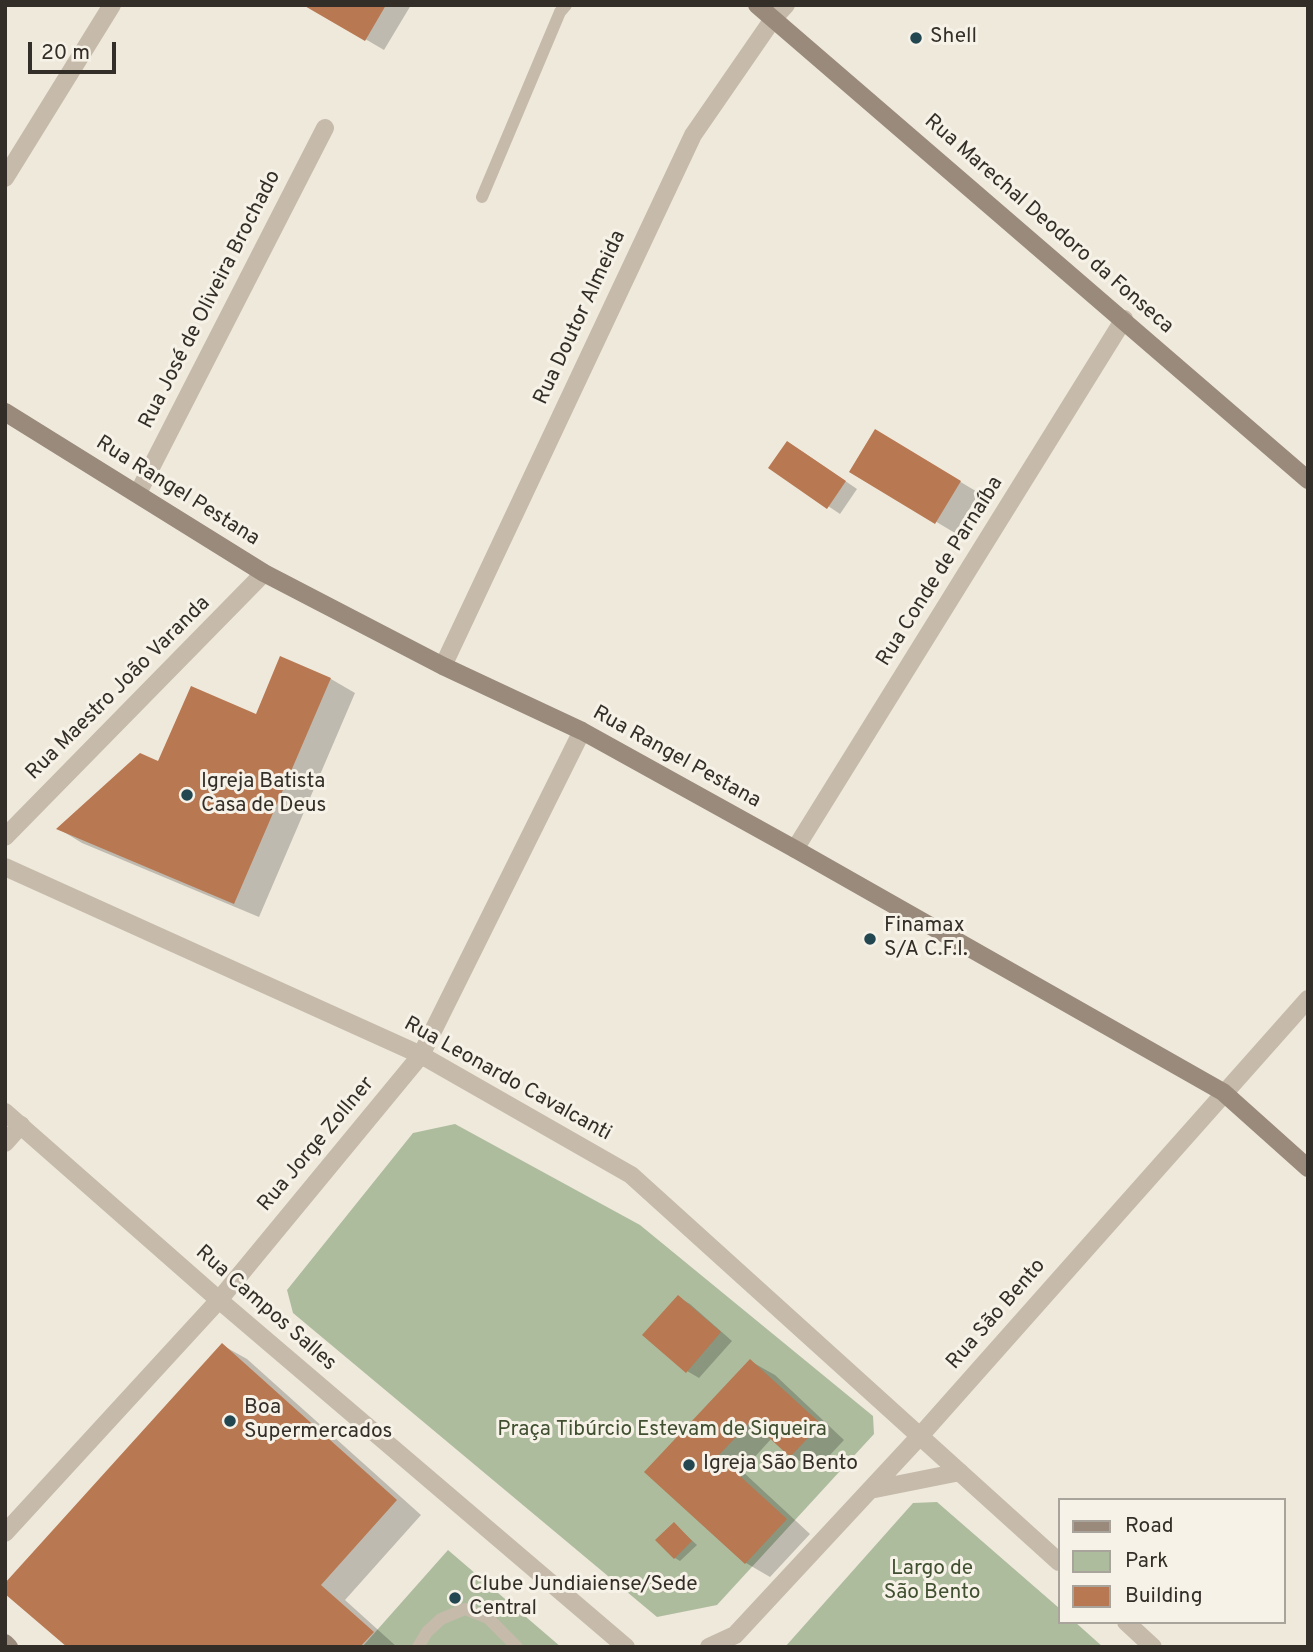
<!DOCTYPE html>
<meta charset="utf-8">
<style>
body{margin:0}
#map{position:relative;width:1313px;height:1652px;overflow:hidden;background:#efe9dc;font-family:Overpass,sans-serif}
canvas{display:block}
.frame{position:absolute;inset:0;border:7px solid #342e28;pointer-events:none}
.legend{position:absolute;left:1058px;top:1498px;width:228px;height:126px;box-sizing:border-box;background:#f7f2e8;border:2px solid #a9a49b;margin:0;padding:9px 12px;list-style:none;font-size:21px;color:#342e28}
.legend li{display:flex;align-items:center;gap:14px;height:35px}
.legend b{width:35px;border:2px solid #a9a49b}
.scale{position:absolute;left:28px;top:42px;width:88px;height:32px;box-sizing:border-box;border:4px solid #342e28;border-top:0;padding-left:9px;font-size:21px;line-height:24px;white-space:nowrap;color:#342e28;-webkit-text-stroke:5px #f7f2e8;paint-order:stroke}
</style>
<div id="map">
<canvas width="1313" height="1652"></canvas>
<div class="frame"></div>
<ul class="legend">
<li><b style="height:9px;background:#998a7b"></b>Road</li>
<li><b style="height:19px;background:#aebc9e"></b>Park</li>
<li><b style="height:19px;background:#b87851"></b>Building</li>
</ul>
<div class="scale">20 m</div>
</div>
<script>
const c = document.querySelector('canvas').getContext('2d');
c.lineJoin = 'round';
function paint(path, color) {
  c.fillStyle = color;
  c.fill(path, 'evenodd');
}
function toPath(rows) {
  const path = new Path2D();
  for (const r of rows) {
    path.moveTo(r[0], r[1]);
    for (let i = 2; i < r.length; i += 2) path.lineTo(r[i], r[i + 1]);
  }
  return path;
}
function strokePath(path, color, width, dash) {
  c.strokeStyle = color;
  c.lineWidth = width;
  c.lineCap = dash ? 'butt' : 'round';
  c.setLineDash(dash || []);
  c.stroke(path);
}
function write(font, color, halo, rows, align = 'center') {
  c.font = font + ' Overpass,sans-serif';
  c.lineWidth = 6;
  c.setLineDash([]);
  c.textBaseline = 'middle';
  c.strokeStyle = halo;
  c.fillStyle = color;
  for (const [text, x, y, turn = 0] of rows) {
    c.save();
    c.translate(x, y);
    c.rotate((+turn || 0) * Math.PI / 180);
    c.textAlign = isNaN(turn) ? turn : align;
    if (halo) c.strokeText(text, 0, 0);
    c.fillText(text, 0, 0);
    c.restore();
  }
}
const green = toPath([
 [455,1124,640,1225,873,1416,874,1434,717,1605,657,1617,293,1313,287,1290,413,1133],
 [937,1502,1059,1608,1059,1622,1075,1622,1103,1647,785,1647,913,1503],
 [448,1550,561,1647,362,1647]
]);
const shadow = toPath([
 [307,5,411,5,384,50],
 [894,442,979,493,955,533,851,471],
 [800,450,857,489,840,514,771,468],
 [281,658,331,679,355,693,259,917,82,843,59,829,159,764,257,716],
 [678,1297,690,1304,732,1341,699,1378,687,1371],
 [222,1345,247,1359,421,1515,345,1600,397,1647,70,1647],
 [750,1361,775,1375,844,1440,816,1470,791,1456,772,1438,742,1471,810,1534,770,1577,746,1563,647,1472],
 [674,1524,697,1545,680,1561,675,1558]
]);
const building = toPath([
 [303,5,386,5,365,41],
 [875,429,961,481,935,524,849,472],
 [787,441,846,481,827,509,768,468],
 [280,656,331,678,234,904,56,829,140,753,158,761,191,686,256,714],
 [678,1295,721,1332,686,1373,642,1335],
 [222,1343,397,1500,321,1585,374,1632,360,1647,67,1647,5,1594,5,1583],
 [750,1359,821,1424,790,1457,751,1421,718,1456,787,1519,745,1564,644,1472],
 [674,1522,692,1541,674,1559,655,1540]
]);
const service = toPath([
 [482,197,560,12,566,5],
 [418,1647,427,1632,441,1619,465,1609,488,1618,517,1647]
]);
const minor = toPath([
 [5,178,112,5],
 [138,493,325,128],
 [443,666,693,135,773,19,786,5],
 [5,837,264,573],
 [795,849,1124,319],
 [5,1143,21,1125]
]);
const tertiary = toPath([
 [5,867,421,1055,631,1175,1059,1562],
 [5,1112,219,1300,626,1647],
 [870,1490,960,1472],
 [5,1533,219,1300,421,1055,582,731],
 [1126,1622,1153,1647],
 [709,1647,735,1635,920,1436,1308,999]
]);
const secondary = toPath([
 [757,5,1308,480],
 [5,412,264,573,443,666,582,731,795,849,1223,1092,1308,1168],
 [5,1643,9,1647]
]);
const markers = [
 [916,38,7,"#234751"],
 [187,795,7,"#234751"],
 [870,939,7,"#234751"],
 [230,1421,7,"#234751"],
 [689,1465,7,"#234751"],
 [455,1598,7,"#234751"]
];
const poiNames = [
 ["Shell",930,38],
 ["Igreja Batista",201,783],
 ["Casa de Deus",201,807],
 ["Finamax",884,927],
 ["S/A C.F.I.",884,951],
 ["Boa",244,1409],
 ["Supermercados",244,1433],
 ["Igreja São Bento",703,1465],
 ["Clube Jundiaiense/Sede",469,1586],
 ["Central",469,1610]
];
const streetNames = [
 ["Rua Marechal Deodoro da Fonseca",1048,225,41],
 ["Rua José de Oliveira Brochado",211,300,-63],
 ["Rua Doutor Almeida",581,318,-65],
 ["Rua Rangel Pestana",177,492,32],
 ["Rua Conde de Parnaíba",941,572,-58],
 ["Rua Maestro João Varanda",119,689,-45],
 ["Rua Rangel Pestana",676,758,29],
 ["Rua Leonardo Cavalcanti",507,1080,29],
 ["Rua Jorge Zollner",317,1145,-50],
 ["Rua Campos Salles",265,1309,41],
 ["Rua São Bento",997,1315,-49]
];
const parkNames = [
 ["Praça Tibúrcio Estevam de Siqueira",662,1431],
 ["Largo de",932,1570],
 ["São Bento",932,1594]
];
paint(green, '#aebc9e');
paint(shadow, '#0003');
paint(building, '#b87851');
strokePath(service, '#c6baaa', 12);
strokePath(minor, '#c6baaa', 18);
strokePath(tertiary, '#c6baaa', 18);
strokePath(secondary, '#998a7b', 18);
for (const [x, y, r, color] of markers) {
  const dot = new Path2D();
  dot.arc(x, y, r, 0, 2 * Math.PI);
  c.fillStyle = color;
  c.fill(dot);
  strokePath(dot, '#f7f2e8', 2.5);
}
write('21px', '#342e28', '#f7f2e8', poiNames, 'left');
write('21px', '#342e28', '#f7f2e8', streetNames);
write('21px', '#3f4f2f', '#f7f2e8', parkNames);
</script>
